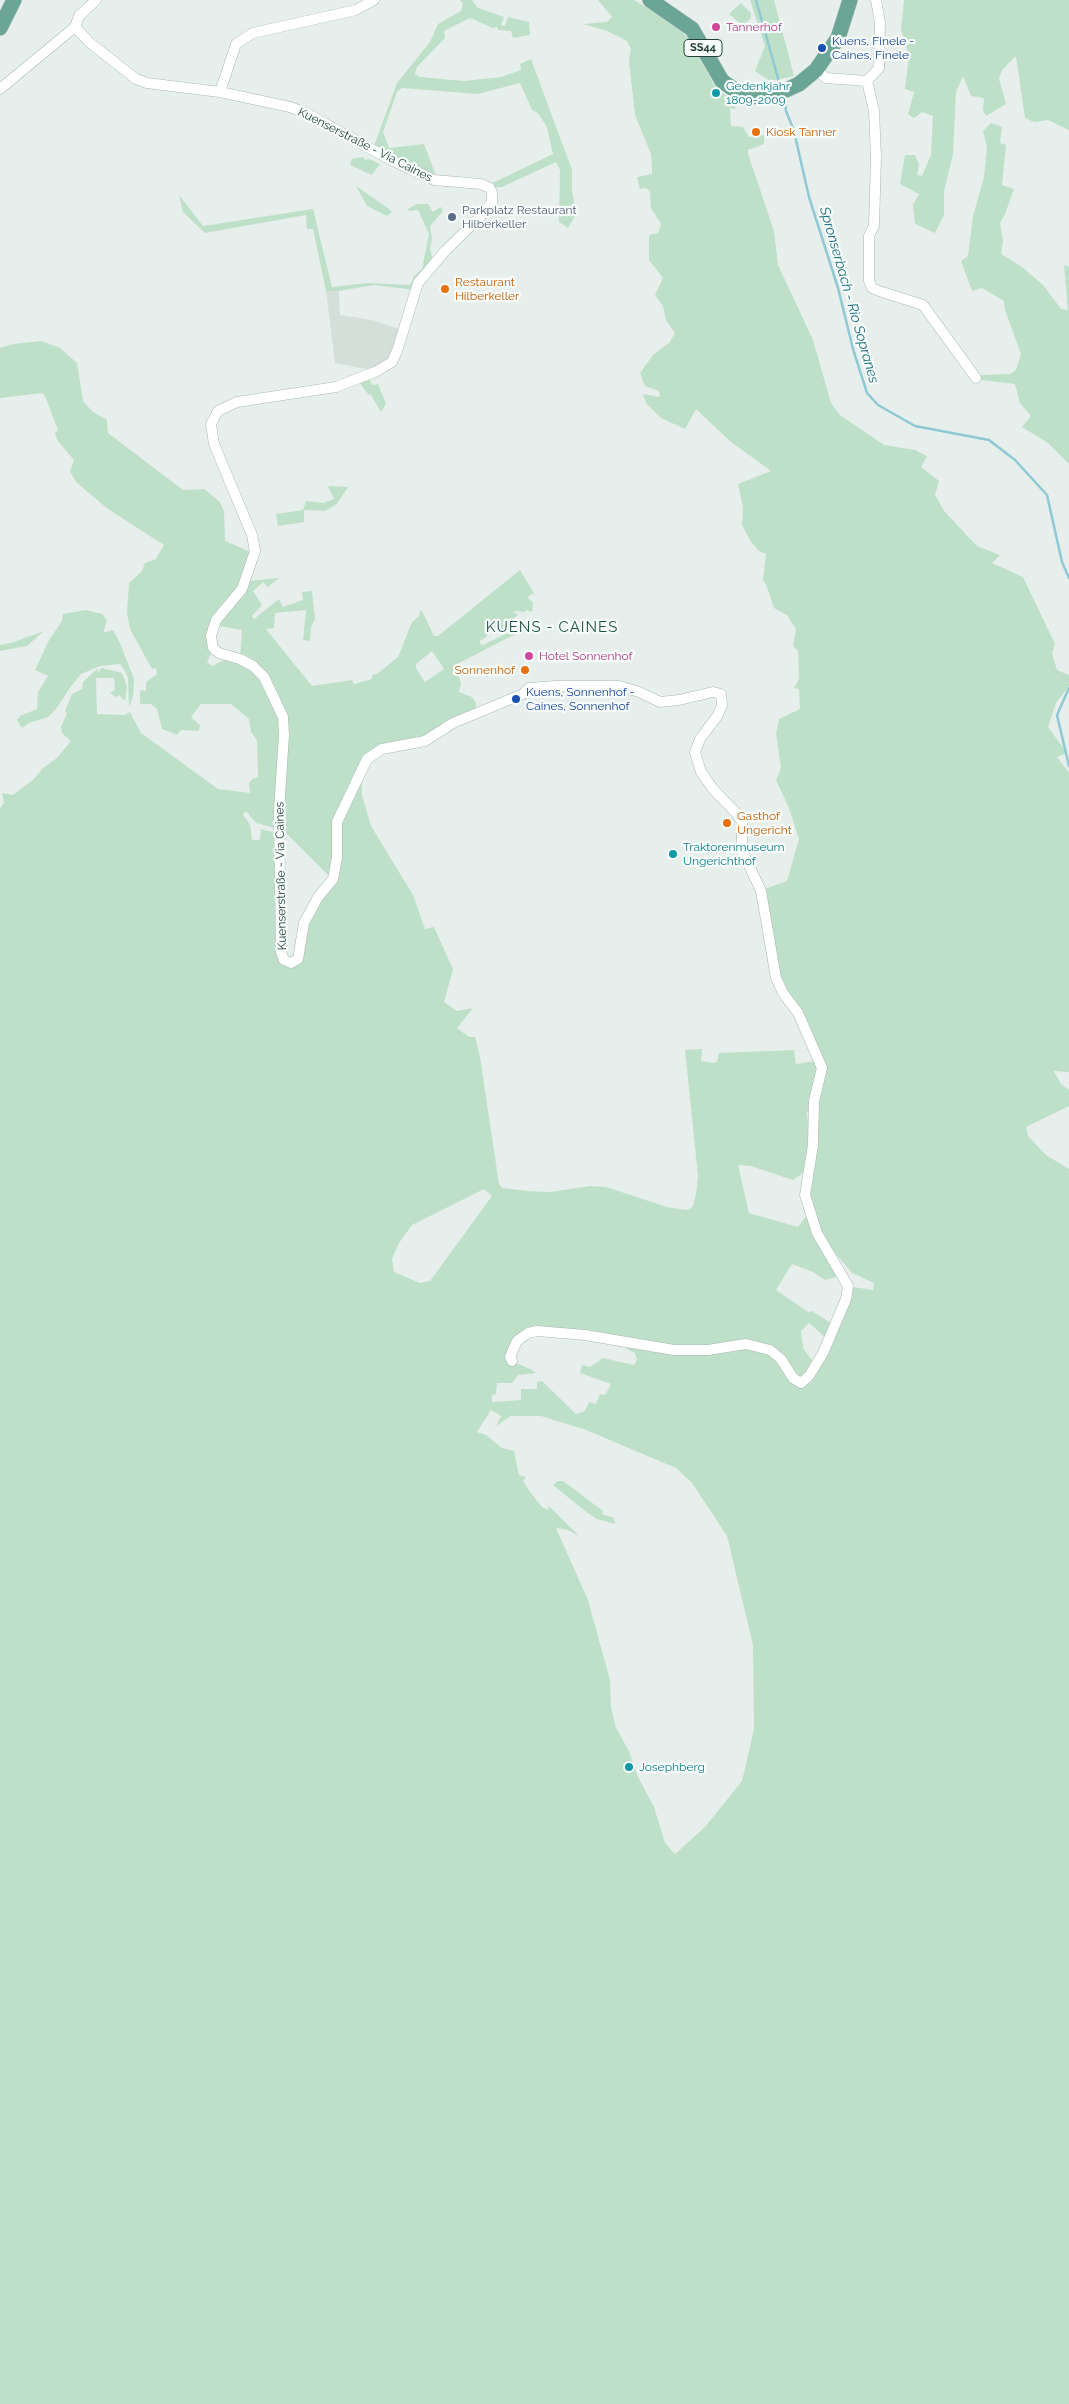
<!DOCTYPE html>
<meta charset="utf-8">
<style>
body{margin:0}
canvas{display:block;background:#e6efeb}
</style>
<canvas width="1069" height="2404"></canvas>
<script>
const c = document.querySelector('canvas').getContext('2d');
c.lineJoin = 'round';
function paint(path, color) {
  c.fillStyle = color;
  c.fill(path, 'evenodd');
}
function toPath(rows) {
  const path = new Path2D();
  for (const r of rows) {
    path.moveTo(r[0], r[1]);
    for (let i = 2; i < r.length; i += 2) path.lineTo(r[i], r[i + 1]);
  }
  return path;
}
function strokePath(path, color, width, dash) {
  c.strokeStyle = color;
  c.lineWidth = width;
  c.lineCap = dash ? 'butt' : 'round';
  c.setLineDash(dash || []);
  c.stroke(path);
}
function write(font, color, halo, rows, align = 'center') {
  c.font = font + ' Raleway,sans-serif';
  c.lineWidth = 4.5;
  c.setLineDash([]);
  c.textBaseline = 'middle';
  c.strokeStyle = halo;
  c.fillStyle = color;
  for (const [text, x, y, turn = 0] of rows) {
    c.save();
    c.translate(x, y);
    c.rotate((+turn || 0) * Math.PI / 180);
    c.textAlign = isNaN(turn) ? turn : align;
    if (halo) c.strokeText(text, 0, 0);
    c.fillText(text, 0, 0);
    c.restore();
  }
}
const built = toPath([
 [326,291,339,291,340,315,372,320,403,330,397,351,377,371,335,363]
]);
const green = toPath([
 [460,0,472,0,478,8,504,17,501,25,505,26,508,17,529,22,530,35,513,38,511,31,498,30,497,27,493,28,470,18,444,31,445,38,417,67,415,74,420,77,464,81,501,77,521,70,520,64,531,59,572,170,572,190,576,214,568,228,559,222,560,170,556,162,502,187,490,188,486,186,553,154,547,127,538,113,532,110,520,83,478,94,402,88,397,92,383,132,389,148,424,144,438,181,374,146,397,83,430,42,438,24,461,11,463,3],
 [598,0,634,0,676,25,688,38,715,86,722,93,737,101,735,109,730,108,731,126,743,127,749,137,764,135,764,144,748,150,748,154,774,231,778,265,813,340,831,403,840,415,884,445,915,450,927,456,921,467,939,481,935,495,944,511,977,546,1000,555,992,563,1023,577,1055,644,1052,653,1057,670,1069,675,1069,686,1056,703,1048,727,1067,753,1057,757,1069,773,1069,1072,1054,1071,1061,1084,1069,1090,1069,1106,1026,1127,1028,1136,1046,1155,1069,1169,1069,2404,0,2404,0,808,4,803,2,793,13,795,33,780,43,768,57,758,71,741,62,733,61,727,67,713,65,711,72,694,82,689,83,682,98,668,97,673,102,668,122,673,127,686,125,701,119,695,116,697,110,693,115,690,114,678,96,678,97,714,125,715,130,712,141,733,218,789,250,793,249,783,252,779,258,777,257,740,251,732,249,719,231,704,201,704,191,717,200,725,199,731,181,730,177,735,162,729,157,709,151,704,140,704,140,690,146,691,146,682,157,674,156,668,152,669,130,629,127,613,129,583,142,571,145,563,156,559,164,545,108,509,76,482,70,471,74,460,57,440,55,433,58,430,45,396,42,393,0,398,0,348,13,344,41,341,60,348,77,363,83,401,93,412,107,420,108,433,183,490,204,489,220,502,224,512,225,541,255,554,249,581,279,578,268,587,263,582,253,591,262,605,252,616,254,619,279,599,283,607,303,600,302,592,312,591,315,619,311,627,310,641,303,640,306,610,275,613,274,628,266,629,312,686,352,680,354,684,372,679,372,675,377,674,398,657,412,622,419,616,421,609,434,636,438,636,520,570,534,593,527,597,533,603,532,612,527,610,524,612,515,611,514,613,518,614,505,629,490,631,486,637,480,641,480,644,483,645,514,630,517,624,530,620,537,623,455,665,461,683,459,692,472,697,476,703,476,712,433,737,393,745,362,769,362,795,371,826,413,895,425,929,434,927,453,969,444,1002,457,1011,473,1008,457,1028,469,1037,475,1037,480,1057,499,1184,502,1188,528,1191,550,1192,590,1186,606,1187,667,1207,686,1210,691,1208,693,1206,696,1194,698,1176,685,1050,702,1049,701,1061,712,1063,717,1062,719,1053,794,1050,796,1064,815,1061,817,1065,809,1104,807,1114,810,1138,804,1172,793,1180,751,1166,738,1165,749,1213,798,1227,807,1215,840,1276,825,1280,813,1272,792,1264,776,1290,808,1312,812,1311,834,1325,827,1339,809,1323,801,1331,803,1348,814,1363,807,1378,810,1385,852,1297,853,1287,873,1290,874,1283,852,1273,830,1247,823,1235,809,1201,814,1113,825,1073,783,990,762,890,787,881,799,839,789,808,776,780,781,768,776,733,779,719,800,709,799,689,794,688,799,679,798,651,793,646,796,629,787,615,774,608,766,584,763,580,766,554,759,551,751,542,742,525,743,507,738,484,771,471,731,442,696,409,685,429,661,418,646,403,643,394,660,397,659,391,645,386,640,373,653,355,669,343,675,333,666,320,663,306,655,295,663,278,649,260,649,235,658,233,661,224,651,208,650,192,646,188,640,189,637,177,652,174,652,169,651,154,635,115,629,61,631,49,627,41,607,31,583,24,607,22,612,17],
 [214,625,242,630,240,659,230,657,212,666,207,662,213,648],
 [432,651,444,669,425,682,416,668,416,664],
 [246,811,256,823,279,829,280,827,332,879,304,923,291,963,281,951,280,834,261,829,260,840,252,840,250,824,243,815],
 [484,1189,492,1196,430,1281,420,1283,394,1272,392,1259,399,1243,412,1225],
 [585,1335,624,1342,627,1349,635,1353,637,1360,634,1365,603,1358,590,1367,582,1365,580,1373,611,1384,605,1395,600,1394,596,1404,589,1402,585,1411,576,1414,542,1381,537,1382,537,1389,521,1389,521,1400,492,1402,492,1395,496,1394,497,1383,512,1383,518,1375,536,1373,532,1370,512,1361,523,1336],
 [491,1410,501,1416,496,1426,511,1416,541,1416,586,1430,676,1468,692,1483,727,1536,753,1645,754,1729,742,1781,705,1827,675,1854,665,1843,654,1807,638,1777,629,1751,616,1728,611,1707,610,1680,588,1600,556,1528,568,1530,579,1536,549,1506,548,1510,542,1507,530,1492,523,1481,526,1477,519,1475,514,1451,502,1448,486,1435,477,1432],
 [750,0,774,0,794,76,770,81,755,71,765,46],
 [904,0,1069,0,1069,130,1048,120,1034,122,1025,118,1016,56,1002,70,999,79,1006,104,986,116,983,110,984,98,971,96,963,76,956,92,953,154,944,191,944,215,935,233,915,224,913,205,919,194,900,184,905,155,915,155,919,164,917,175,922,176,931,155,933,116,922,112,914,118,908,114,914,92,905,89,909,56,901,30],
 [741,3,751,13,751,18,743,26,729,14],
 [991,123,1002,127,1000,143,1006,145,1002,185,1014,189,1005,214,1000,223,1003,241,1001,254,1022,267,1043,285,1061,309,1068,310,1064,265,1069,267,1069,464,1048,443,1022,427,1031,416,1020,403,1015,384,981,380,980,375,1010,374,1016,370,1021,354,1005,310,1004,301,982,288,972,291,961,261,968,256,973,216,984,177,987,147,983,131],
 [363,157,365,160,369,159,380,164,372,175,350,165,352,159],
 [356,186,389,209,392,212,387,216,367,206],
 [179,195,203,226,313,209,332,287,367,283,410,285,414,276,422,269,429,234,418,210,409,211,408,209,417,204,428,204,433,212,441,207,443,211,430,226,432,239,430,249,434,264,415,290,374,285,339,291,326,291,313,229,307,229,306,215,205,233,183,212],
 [369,378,372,385,378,384,386,404,381,412,371,395,368,394,359,382],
 [328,486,348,487,337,504,325,511,304,510,304,522,278,526,276,514,303,510,306,501,323,503,334,499],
 [86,610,102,614,107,620,103,633,113,630,120,643,134,679,133,697,129,707,128,678,125,671,120,664,100,666,81,674,69,689,56,709,48,717,29,723,22,728,17,720,20,716,37,709,38,692,48,676,35,670,49,640,62,621,63,614],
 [44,631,27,646,0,651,0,645,11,643],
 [558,1481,563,1481,603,1511,602,1514,614,1518,615,1524,597,1519,585,1511,553,1485]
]);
const stream = toPath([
 [756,0,780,85],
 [784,95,786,111,794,131,809,197,838,288,853,349,867,393,878,405,915,426,989,440,1015,460,1047,495,1062,562,1069,578],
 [1069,688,1057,715,1069,766]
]);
const street = toPath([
 [75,27,89,42,136,79,147,83,220,92,290,107,306,113,393,161,434,180,481,184,490,188,492,193,492,202,484,213,445,251,418,283,397,351,392,362,377,371,336,387,237,402,218,411,211,424,214,444,252,535,255,551,242,589,216,620,211,636,213,648,219,653,240,659,253,666,264,677,283,717,284,735,279,810,281,952,284,960,291,963,298,959,304,923,318,897,333,879,337,857,337,822,367,759,382,749,425,741,453,723,523,694,529,688,556,686,619,686,639,692,660,702,679,700,713,692,721,694,722,705,718,715,700,739,695,752,701,772,713,789,737,814,742,822,742,850,761,891,776,978,783,993,798,1013,822,1068,814,1101,813,1145,805,1195,817,1233,848,1286,846,1299,823,1353,809,1376,801,1383,793,1378,781,1359,770,1350,746,1344,708,1350,674,1350,585,1335,537,1331,528,1333,517,1341,510,1357,512,1361],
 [816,70,826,78,867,81],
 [867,81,874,111,876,157,874,226,869,236,869,281,872,288,879,291,923,305,976,378],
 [867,81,879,68,880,22,876,0],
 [0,89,75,27,79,16,96,0],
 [220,92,236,44,253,33,356,10,374,0]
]);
const primary = toPath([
 [650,0,692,29,722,81,739,93,752,97,786,90,799,84,816,70,838,38,850,0],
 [0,28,14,0]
]);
const markers = [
 [716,27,5,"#d1479c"],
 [822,48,5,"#1a4fb4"],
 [716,93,5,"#0f9aa8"],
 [756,132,5,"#e8710a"],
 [452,217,5,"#5c6f8a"],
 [445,289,5,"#e8710a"],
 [529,656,5,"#d1479c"],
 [525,670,5,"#e8710a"],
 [516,699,5,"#1a4fb4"],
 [727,823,5,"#e8710a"],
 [673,854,5,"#0f9aa8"],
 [629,1767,5,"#0f9aa8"]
];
const shields = [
 [703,48,38]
];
const shieldNames = [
 ["SS44",703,48]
];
const hotelNames = [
 ["Tannerhof",726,27],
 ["Hotel Sonnenhof",539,656]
];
const transitNames = [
 ["Kuens, Finele -",832,41],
 ["Caines, Finele",832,55],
 ["Kuens, Sonnenhof -",526,692],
 ["Caines, Sonnenhof",526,706]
];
const cultureNames = [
 ["Gedenkjahr",726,86],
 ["1809-2009",726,100],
 ["Traktorenmuseum",683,847],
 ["Ungerichthof",683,861],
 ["Josephberg",639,1767]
];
const foodNames = [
 ["Kiosk Tanner",766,132],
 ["Restaurant",455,282],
 ["Hilberkeller",455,296],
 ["Sonnenhof",515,670,"right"],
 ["Gasthof",737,816],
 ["Ungericht",737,830]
];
const streetNames = [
 ["Kuenserstraße - Via Caines",365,145,27],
 ["Kuenserstraße - Via Caines",281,876,-91]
];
const serviceNames = [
 ["Parkplatz Restaurant",462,210],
 ["Hilberkeller",462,224]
];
const waterNames = [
 ["Spronserbach - Rio Sopranes",849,295,74]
];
const quarterNames = [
 ["KUENS - CAINES",552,627]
];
paint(built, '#d4dfda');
paint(green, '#bfe0c8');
strokePath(stream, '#8ec9d4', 2.5);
strokePath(street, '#a8b8b2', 11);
strokePath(primary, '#c2cac8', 16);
strokePath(street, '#fff', 10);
strokePath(primary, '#6aa596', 15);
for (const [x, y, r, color] of markers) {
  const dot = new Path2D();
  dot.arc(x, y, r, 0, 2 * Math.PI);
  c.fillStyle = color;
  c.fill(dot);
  strokePath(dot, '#f7fbf9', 2);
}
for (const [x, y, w] of shields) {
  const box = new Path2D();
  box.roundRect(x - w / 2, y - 8.5, w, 17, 4);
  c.fillStyle = '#f7fbf9';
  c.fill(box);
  strokePath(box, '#24423a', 1);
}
write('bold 11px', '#24423a', null, shieldNames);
write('12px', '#b23c85', '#f7fbf9', hotelNames, 'left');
write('12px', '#164399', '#f7fbf9', transitNames, 'left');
write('12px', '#0d838f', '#f7fbf9', cultureNames, 'left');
write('12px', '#c56008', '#f7fbf9', foodNames, 'left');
write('12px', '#24423a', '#f7fbf9', streetNames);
write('12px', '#4e5e75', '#f7fbf9', serviceNames, 'left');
write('italic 14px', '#1c6f80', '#f7fbf9', waterNames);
c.letterSpacing = '1px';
write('15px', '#1f5548', '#f7fbf9', quarterNames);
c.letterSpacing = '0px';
</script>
